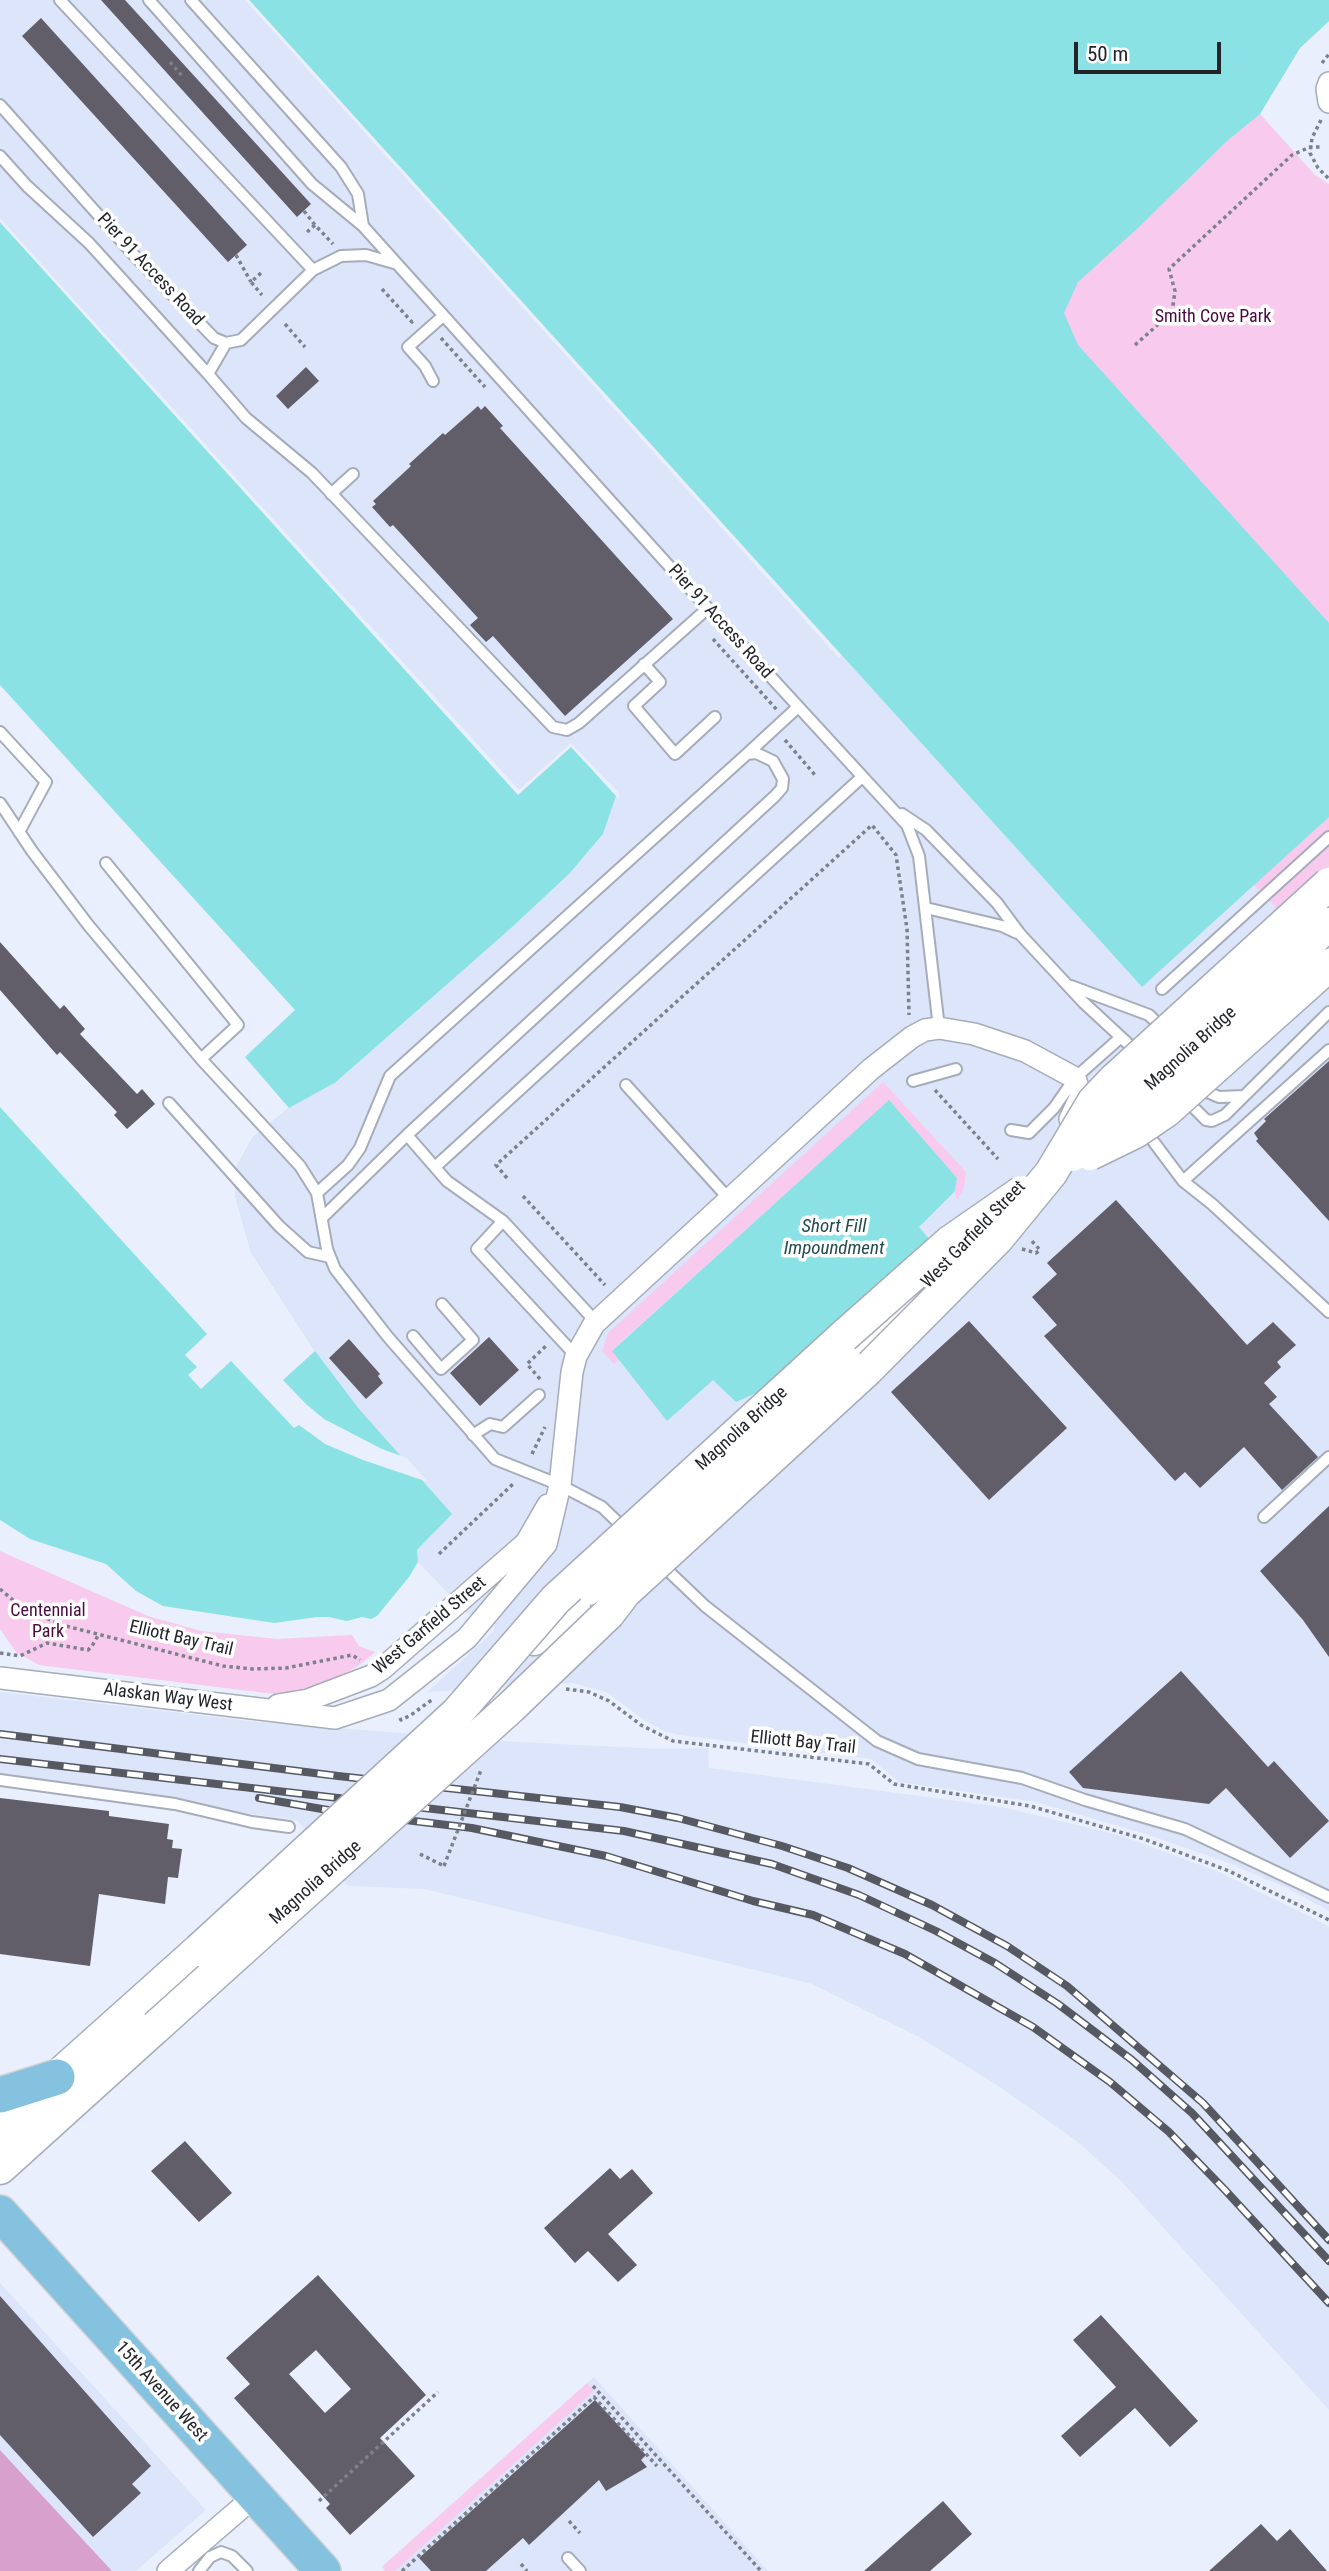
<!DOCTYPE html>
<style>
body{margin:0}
#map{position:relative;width:1329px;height:2571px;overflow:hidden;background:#e9effd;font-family:"Roboto Condensed",sans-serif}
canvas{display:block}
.scale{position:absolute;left:1074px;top:42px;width:147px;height:32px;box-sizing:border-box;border:4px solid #22242a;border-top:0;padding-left:9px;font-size:21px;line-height:24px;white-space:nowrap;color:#22242a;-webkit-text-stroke:5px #fff;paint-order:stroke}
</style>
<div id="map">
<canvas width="1329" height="2571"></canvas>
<div class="scale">50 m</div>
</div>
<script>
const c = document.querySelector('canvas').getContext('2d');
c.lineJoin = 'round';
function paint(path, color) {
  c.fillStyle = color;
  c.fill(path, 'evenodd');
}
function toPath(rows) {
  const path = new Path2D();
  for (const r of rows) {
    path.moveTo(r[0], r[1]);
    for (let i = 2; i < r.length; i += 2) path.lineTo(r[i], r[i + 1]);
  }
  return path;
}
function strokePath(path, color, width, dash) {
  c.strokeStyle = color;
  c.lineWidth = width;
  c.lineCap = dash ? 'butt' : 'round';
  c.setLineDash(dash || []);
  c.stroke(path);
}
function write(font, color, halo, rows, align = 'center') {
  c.font = font + ' "Roboto Condensed",sans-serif';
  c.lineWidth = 7;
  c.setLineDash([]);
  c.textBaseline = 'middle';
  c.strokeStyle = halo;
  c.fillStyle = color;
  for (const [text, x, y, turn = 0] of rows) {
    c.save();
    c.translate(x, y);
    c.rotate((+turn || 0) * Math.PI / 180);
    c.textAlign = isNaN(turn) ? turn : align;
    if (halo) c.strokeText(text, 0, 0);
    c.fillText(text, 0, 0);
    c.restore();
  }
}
const built = toPath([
 [0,0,249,0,1142,987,1255,885,1329,866,1329,1911,1287,1888,1226,1862,1143,1833,1036,1802,899,1782,871,1759,680,1735,664,1731,644,1720,608,1693,574,1683,427,1692,494,1631,495,1605,474,1620,418,1562,417,1550,452,1514,325,1444,0,685,336,1082,511,927,570,873,603,834,611,810,518,795,0,222],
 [0,1692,258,1722,518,1742,663,1749,708,1748,709,1768,1002,1807,1122,1836,1219,1872,1325,1924,1329,1927,1329,2410,1121,2181,1078,2142,997,2085,919,2037,812,1984,425,1889,348,1886,297,1820,0,1780],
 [0,2283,206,2510,136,2571,112,2571,0,2450],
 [594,2377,768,2571,390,2571,384,2565]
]);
const green = toPath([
 [577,0,1329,21,1300,48,1260,114,1315,175,1329,184,1329,866,1280,911,1254,885,1142,987],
 [883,1082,966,1172,964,1188,957,1200,955,1191,957,1178,889,1100,612,1350,619,1360,614,1364,602,1351,608,1333],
 [0,1551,148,1616,201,1631,277,1639,352,1635,359,1646,375,1652,358,1666,323,1685,274,1694,39,1665,16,1652,0,1629],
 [587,2383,594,2391,395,2571,385,2571,382,2567,384,2565]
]);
const forest = toPath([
 [0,2450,112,2571,0,2571]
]);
const water = toPath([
 [249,0,1329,0,1329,21,1300,48,1260,114,1227,141,1139,227,1078,282,1064,313,1078,345,1329,623,1329,817,1142,987],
 [0,222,518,794,571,746,616,796,603,834,570,873,511,928,336,1082,289,1108,253,1137,237,1166,235,1195,251,1252,315,1351,359,1409,452,1514,417,1550,418,1562,409,1577,377,1616,371,1619,362,1617,347,1621,329,1617,317,1617,274,1623,163,1606,136,1591,106,1564,30,1539,0,1520],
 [889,1100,957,1178,955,1191,919,1227,931,1241,756,1393,736,1402,713,1380,667,1421,612,1351]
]);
const pier = toPath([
 [245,0,249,0,841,655,839,658],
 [0,218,519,790,571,743,619,793,619,799,571,747,518,795,0,222],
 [0,685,295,1010,245,1057,289,1108,253,1137,237,1166,235,1195,251,1252,315,1351,283,1380,306,1404,324,1419,382,1449,407,1458,428,1482,363,1460,325,1444,299,1425,294,1428,231,1361,201,1389,188,1375,197,1367,185,1355,207,1334,0,1107]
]);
const building = toPath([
 [101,0,125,0,311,204,297,217],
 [41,18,247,245,228,262,22,36],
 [306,367,319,381,288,409,276,396],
 [478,406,481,410,485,406,503,426,500,428,673,619,565,716,493,636,486,642,470,625,478,618,393,525,390,527,372,507,376,504,373,501,411,466,409,464,443,433,445,435],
 [0,942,60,1009,64,1005,85,1029,80,1034,137,1094,142,1089,155,1104,127,1129,114,1115,117,1112,60,1052,57,1055,0,990],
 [1329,1061,1329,1221,1256,1141,1258,1139,1254,1133,1266,1121,1264,1119],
 [1116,1200,1247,1345,1273,1322,1296,1345,1277,1362,1281,1367,1264,1383,1277,1397,1269,1404,1318,1457,1282,1490,1244,1447,1200,1488,1185,1472,1175,1481,1044,1336,1057,1325,1032,1297,1057,1274,1047,1263],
 [969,1321,1067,1428,989,1500,891,1392],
 [489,1337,519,1370,480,1406,450,1373],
 [349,1339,380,1374,378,1376,383,1383,366,1399,329,1358],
 [1329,1506,1329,1657,1303,1620,1260,1571],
 [1181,1671,1268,1767,1274,1761,1329,1821,1290,1858,1226,1788,1209,1804,1083,1788,1069,1772],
 [0,1798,109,1811,109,1816,169,1824,167,1839,173,1840,172,1848,182,1849,178,1878,168,1877,165,1904,99,1894,90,1966,0,1954],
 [185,2141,232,2193,199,2222,151,2171],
 [610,2168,620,2179,632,2169,653,2193,608,2234,637,2265,618,2282,588,2251,575,2263,544,2228],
 [318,2275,426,2395,380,2438,415,2476,350,2535,326,2508,330,2504,234,2398,250,2384,226,2358],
 [316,2350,351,2389,325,2413,289,2374],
 [0,2296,151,2466,132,2484,141,2493,93,2537,0,2435],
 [1101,2315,1198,2421,1170,2447,1135,2408,1080,2457,1061,2436,1116,2387,1073,2340],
 [595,2400,646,2455,641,2460,647,2467,606,2491,599,2480,529,2545,523,2538,486,2571,431,2571,419,2558],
 [943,2501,972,2534,930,2571,864,2571],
 [1261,2524,1277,2541,1290,2529,1327,2571,1209,2571]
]);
const path = toPath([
 [170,62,183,77],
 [1322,63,1329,54],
 [1321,120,1312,138,1310,153,1318,168,1329,179],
 [304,211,315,225],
 [307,232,315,225,333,244],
 [236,255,251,282],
 [261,273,251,282,262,295],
 [382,289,412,322,414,320],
 [285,324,305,347],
 [441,338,485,387],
 [1135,345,1172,312,1175,291,1169,269,1292,155,1310,147,1322,147],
 [713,639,777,710],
 [785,740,815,775],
 [935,1090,998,1159],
 [507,1178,496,1165,872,825,896,855,907,929,909,1015],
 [523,1196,605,1285],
 [1022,1249,1036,1253,1040,1250,1030,1239],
 [540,1379,527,1364,548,1344],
 [532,1454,545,1427],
 [439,1554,514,1483],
 [0,1589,21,1607,62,1625,223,1666,253,1669,286,1668,352,1655,360,1660],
 [0,1653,20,1656,47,1643,88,1650,92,1646,99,1634],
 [566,1689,589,1692,609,1701,641,1725,673,1741,869,1764,894,1784,1030,1806,1144,1839,1229,1871,1329,1920],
 [400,1718,401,1720,411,1715,433,1699],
 [420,1854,444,1866],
 [593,2386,761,2571],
 [319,2501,438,2392],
 [569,2521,580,2533],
 [521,2564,527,2571],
 [402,2571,594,2397,657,2466]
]);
const lane = toPath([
 [60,0,313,270,341,256,366,255,394,263],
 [149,0,312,184,363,226,669,566,907,825,919,856,939,1028],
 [191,0,341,167,358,194,363,226],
 [0,105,134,255,214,338,226,343,241,340,313,270],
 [0,156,27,186,89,243,208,374],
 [226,343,208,374,246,418,312,473,553,727,567,730,579,723,708,608],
 [433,381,425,366,408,347,443,316],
 [331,494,353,474],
 [644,664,660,682,634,706,675,754,715,717],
 [0,732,46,782,19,832],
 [747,754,798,707],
 [0,803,32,851,89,926,201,1059,300,1166,317,1193,327,1249,335,1269,388,1337,495,1459,560,1485,602,1507,627,1531],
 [902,814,926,830,997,903,1020,934,1083,1002,1138,1053],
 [106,863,238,1025,201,1059],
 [926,908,1002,926,1017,933],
 [1071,986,1149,1015,1163,1029],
 [1162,989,1329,837],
 [913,1081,956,1069],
 [1199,1083,1205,1091,1219,1097,1244,1096],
 [626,1085,729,1199],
 [1185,1099,1206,1120,1212,1121,1225,1115,1329,1012],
 [169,1103,279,1226,308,1252,330,1257],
 [1144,1129,1183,1181,1212,1204,1329,1312],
 [1011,1130,1029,1133,1054,1108,1075,1078,1120,1038],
 [407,1135,447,1181,503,1221],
 [435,1167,862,777],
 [1183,1181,1329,1050],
 [317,1193,348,1165,360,1148,390,1076,747,754,756,753,773,761,783,779,782,788,775,796,407,1135,323,1217],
 [413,1336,441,1369,473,1340,442,1304],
 [576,1356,477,1249,503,1221,596,1322],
 [473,1435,490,1424,503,1427,539,1395],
 [1264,1517,1329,1457],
 [661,1564,705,1606,877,1741,918,1759,1022,1778,1085,1800,1185,1829,1329,1897],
 [0,1780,175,1804,252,1822,289,1827],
 [568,2558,580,2571],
 [199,2571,210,2557,221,2552,232,2556,247,2571]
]);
const street = toPath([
 [1329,83,1327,89,1329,102],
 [850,1358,964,1249],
 [0,1678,335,1718,389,1700,467,1638,546,1544,560,1485,572,1372,576,1356,594,1324,871,1069,912,1037,925,1030,939,1028,974,1034,1025,1051,1075,1078,1081,1096,1070,1119],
 [278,1705,308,1700,371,1676,382,1669,526,1543,548,1505],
 [168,2571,255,2496]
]);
const secondary = toPath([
 [534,1639,563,1613,574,1608],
 [0,2134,57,2077,199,1950],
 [0,2168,156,2027]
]);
const primary = toPath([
 [0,2095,57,2077],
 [0,2213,323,2571]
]);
const rail = toPath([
 [0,1734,338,1776,620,1807,678,1818,782,1846,848,1868,932,1905,1007,1946,1067,1986,1203,2103,1329,2240],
 [0,1759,624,1831,772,1864,859,1895,936,1931,995,1963,1058,2004,1132,2060,1192,2113,1329,2261],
 [259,1798,339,1812,472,1828,606,1856,753,1901,813,1915,905,1954,1033,2027,1110,2082,1169,2132,1225,2190,1329,2303]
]);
const pathBridge = toPath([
 [444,1866,481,1770]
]);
const streetBridge = toPath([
 [590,1594,850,1358]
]);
const secondaryBridge = toPath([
 [1090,1154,1135,1132,1166,1111,1329,965],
 [1072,1155,1329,924],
 [199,1950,457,1713,556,1599,845,1335,950,1242,1022,1192],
 [156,2027,511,1707,609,1613,625,1592,867,1370,997,1239,1051,1173,1094,1101,1114,1080,1329,884]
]);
const streetNames = [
 ["Pier 91 Access Road",150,270,47],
 ["Pier 91 Access Road",720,622,48],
 ["Magnolia Bridge",1191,1049,-42],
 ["West Garfield Street",974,1235,-46],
 ["Magnolia Bridge",742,1429,-42],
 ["West Garfield Street",430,1626,-40],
 ["Elliott Bay Trail",181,1639,13],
 ["Alaskan Way West",168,1698,7],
 ["Elliott Bay Trail",803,1743,6],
 ["Magnolia Bridge",316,1883,-42],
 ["15th Avenue West",161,2392,48]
];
const parkNames = [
 ["Smith Cove Park",1213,317],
 ["Centennial",48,1611],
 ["Park",48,1632]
];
const waterNames = [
 ["Short Fill",834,1227],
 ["Impoundment",834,1249]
];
paint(built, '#dce5fa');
paint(green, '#f8caee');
paint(forest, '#d7a1cb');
paint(water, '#8be2e5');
paint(pier, '#e9effd');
paint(building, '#615d69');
strokePath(lane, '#a6acb9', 14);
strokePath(street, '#a6acb9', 24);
strokePath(secondary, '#a6acb9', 35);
strokePath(primary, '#d3d3d4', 38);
strokePath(path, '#7d818b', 3.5, [3.5, 3.5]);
strokePath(lane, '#fff', 10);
strokePath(street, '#fff', 21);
strokePath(secondary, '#fff', 32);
strokePath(primary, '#85c2df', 35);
strokePath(rail, '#565961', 8);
strokePath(rail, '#fff', 5, [16]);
strokePath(streetBridge, '#a6acb9', 24, []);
strokePath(secondaryBridge, '#a6acb9', 35, []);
strokePath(pathBridge, '#7d818b', 3.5, [3.5, 3.5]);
strokePath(streetBridge, '#fff', 21);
strokePath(secondaryBridge, '#fff', 32);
write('18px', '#22242a', '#fff', streetNames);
write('18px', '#4a0a41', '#fff', parkNames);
write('italic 19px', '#224b4c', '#fff', waterNames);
</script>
